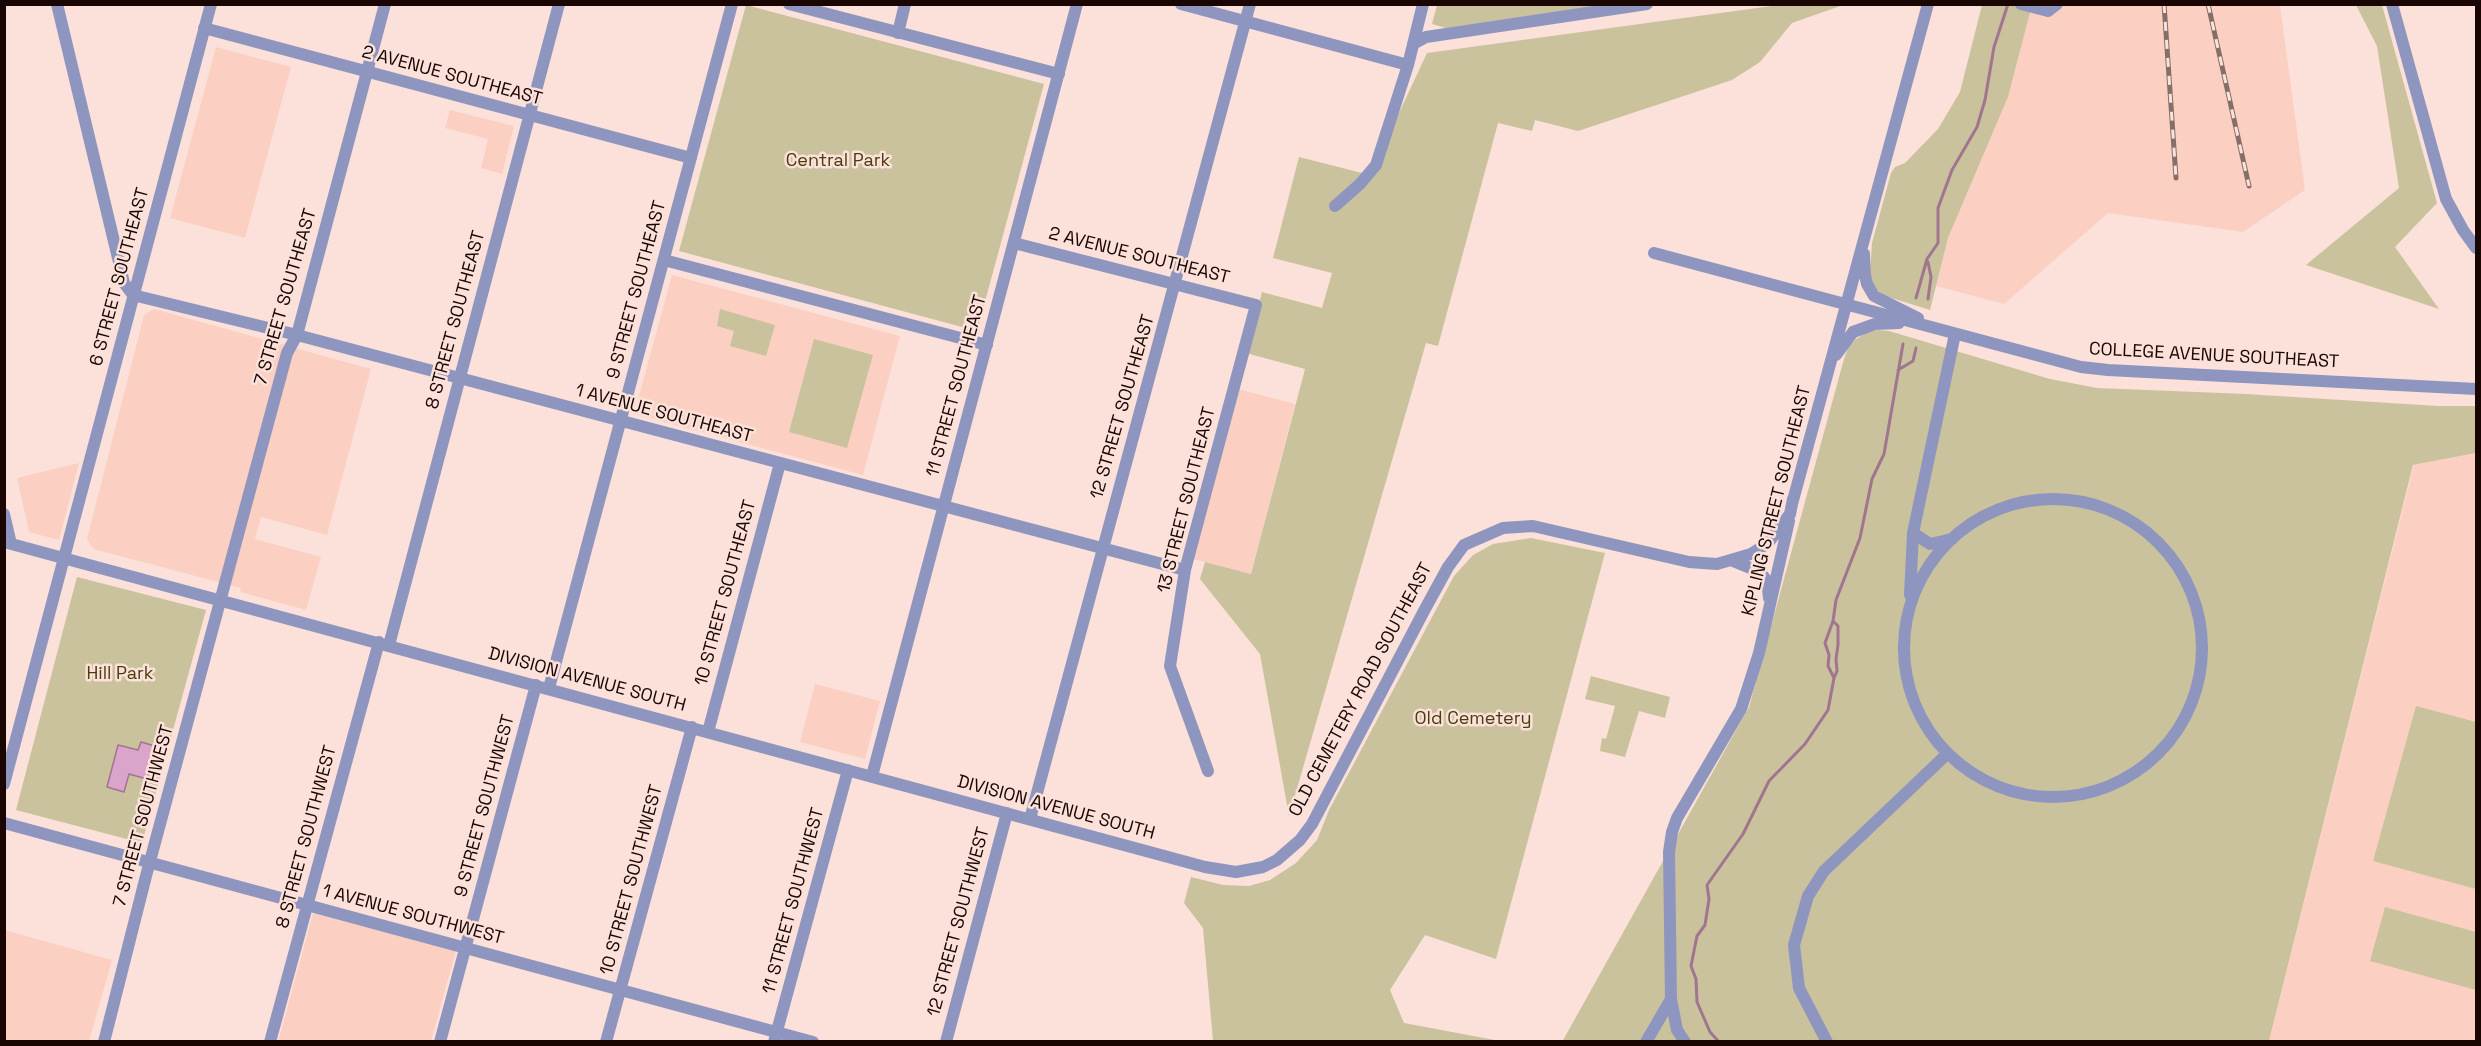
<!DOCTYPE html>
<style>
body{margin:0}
#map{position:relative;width:2481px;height:1046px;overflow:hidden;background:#fbe1d9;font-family:"Space Grotesk",sans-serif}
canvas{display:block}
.frame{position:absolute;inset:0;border:6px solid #190602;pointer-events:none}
</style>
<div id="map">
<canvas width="2481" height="1046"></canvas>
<div class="frame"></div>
</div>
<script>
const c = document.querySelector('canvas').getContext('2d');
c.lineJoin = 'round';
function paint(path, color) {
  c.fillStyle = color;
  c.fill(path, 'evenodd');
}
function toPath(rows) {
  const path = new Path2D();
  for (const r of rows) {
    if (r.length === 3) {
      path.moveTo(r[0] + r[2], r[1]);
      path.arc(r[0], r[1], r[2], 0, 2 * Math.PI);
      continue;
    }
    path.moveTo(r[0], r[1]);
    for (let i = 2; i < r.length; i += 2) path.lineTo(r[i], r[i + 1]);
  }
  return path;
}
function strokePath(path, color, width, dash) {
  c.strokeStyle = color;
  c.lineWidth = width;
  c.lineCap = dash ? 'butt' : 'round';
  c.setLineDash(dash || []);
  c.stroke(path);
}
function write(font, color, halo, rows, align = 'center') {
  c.font = font + ' "Space Grotesk",sans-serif';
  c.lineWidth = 5;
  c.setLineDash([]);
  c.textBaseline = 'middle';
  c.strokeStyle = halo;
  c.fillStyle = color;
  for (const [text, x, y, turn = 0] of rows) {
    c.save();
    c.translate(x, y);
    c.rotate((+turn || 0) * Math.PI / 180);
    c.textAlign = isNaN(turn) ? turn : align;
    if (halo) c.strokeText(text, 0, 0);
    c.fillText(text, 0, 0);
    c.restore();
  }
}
const built = toPath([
 [2032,5,2280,5,2305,190,2243,232,2108,213,2004,304,1936,286,1948,238,2008,97],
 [216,47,291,67,245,238,170,218],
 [450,110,514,126,502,174,481,168,488,139,445,128],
 [672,275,900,336,863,475,634,414],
 [154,309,371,369,327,535,261,517,255,539,321,557,306,610,240,592,241,588,93,549,87,539,144,315],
 [1238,389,1295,404,1251,574,1193,559],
 [2476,453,2476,1041,2269,1042,2414,465],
 [79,463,59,540,29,532,17,478],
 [815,684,880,701,865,759,800,742],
 [313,913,456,951,431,1041,278,1042],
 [5,930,112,960,89,1041,5,1041]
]);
const green = toPath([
 [746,5,1044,84,977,331,679,251],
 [1437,5,1604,5,1446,28,1432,24],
 [1779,5,1843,5,1792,23,1760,62,1732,80,1578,131,1535,120,1532,131,1498,123,1438,346,1426,343,1289,816,1260,654,1200,579,1205,562,1251,574,1305,369,1246,353,1262,292,1322,308,1332,273,1273,258,1299,157,1370,175,1427,53],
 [1982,5,2032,5,2008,97,1948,238,1930,310,1882,295,1873,285,1870,274,1872,243,1891,173,1895,167,1905,163,1938,129,1960,92],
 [2356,5,2382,5,2437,203,2395,247,2439,309,2306,265,2399,188,2377,46],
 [720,309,775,325,766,356,730,346,734,331,717,326],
 [1878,330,1889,331,2050,379,2097,388,2246,394,2438,406,2476,406,2476,453,2413,465,2269,1041,1562,1042,1749,707,1844,359,1848,348,1856,339,1866,333],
 [814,339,873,355,847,448,789,432],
 [1531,538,1605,553,1496,959,1425,935,1390,990,1404,1023,1500,1041,1213,1041,1203,928,1184,903,1191,877,1223,885,1249,886,1270,880,1296,863,1317,840,1329,810,1454,576,1473,555,1493,544],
 [77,577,206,610,142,843,16,810],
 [1591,676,1670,697,1665,718,1639,711,1625,757,1600,751,1602,738,1606,739,1615,706,1585,699],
 [2416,706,2476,722,2476,889,2373,861],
 [2385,907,2476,932,2476,990,2370,961]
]);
const water = toPath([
 [141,742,155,746,147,779,129,774,124,792,107,787,118,745,138,750,141,742]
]);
const stream = toPath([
 [1928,262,1931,277,1928,299],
 [1916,298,1927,259,1938,243,1938,208,1952,170,1977,127,1985,100,1994,47,2008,4],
 [1898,370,1913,361,1916,348],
 [1833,621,1838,626,1838,645,1836,659,1837,671,1834,678],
 [1719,1042,1710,1032,1697,1002,1696,979,1691,966,1697,936,1705,925,1709,899,1707,885,1743,834,1769,781,1805,744,1828,710,1834,678,1828,666,1829,655,1825,643,1833,621,1836,600,1860,538,1872,479,1884,454,1903,344]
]);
const minor = toPath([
 [57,4,124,283,133,295,297,335,1185,570],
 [789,4,1059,74],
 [1181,4,1408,65],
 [2021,4,2048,11,2057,4],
 [2392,4,2446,199,2463,230,2476,248],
 [204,28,691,158],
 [898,33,905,4],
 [1413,44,1426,37,1647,4],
 [1335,206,1360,184,1376,165,1408,65,1423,4],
 [1014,243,1256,305,1185,570,1170,666,1208,771],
 [1654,253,2081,367,2108,370,2476,389],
 [1864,254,1865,275,1867,284,1874,296,1918,318],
 [664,260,987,345],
 [1836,355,1853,332,1875,324,1899,323],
 [2053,648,149],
 [1792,504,1928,4],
 [4,514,11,544],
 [1913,533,1930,544,1952,539],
 [4,542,1205,867,1236,872,1263,867,1277,860,1300,840,1312,824,1425,609,1448,567,1464,545,1503,528,1533,526,1689,562,1717,564,1751,554,1768,543,1790,514,1793,499],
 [1733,561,1760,572,1767,581,1769,598],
 [1910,595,1913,533,1955,334],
 [389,645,559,4],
 [549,688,732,4],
 [708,732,780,463],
 [872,776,1077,4],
 [4,784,211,4],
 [1030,819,1250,4],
 [4,823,813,1042],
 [104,1042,146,876,287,353,297,335,385,4],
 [270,1042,379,642],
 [440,1042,536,685],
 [606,1042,692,727],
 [774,1042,848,770],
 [946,1042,1007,813],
 [1646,1042,1671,999],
 [1685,1042,1677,1030,1671,999,1669,852,1672,832,1677,818,1741,709,1759,653,1789,521],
 [1827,1042,1799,988,1794,945,1808,896,1824,871,1946,755]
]);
const rail = toPath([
 [2164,4,2176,178],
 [2208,4,2249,186]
]);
const streetNames = [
 ["2 AVENUE SOUTHEAST",452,76,15],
 ["2 AVENUE SOUTHEAST",1139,256,14],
 ["6 STREET SOUTHEAST",120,277,-75],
 ["9 STREET SOUTHEAST",637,290,-75],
 ["7 STREET SOUTHEAST",286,297,-74],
 ["8 STREET SOUTHEAST",456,320,-75],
 ["COLLEGE AVENUE SOUTHEAST",2214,356,3],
 ["11 STREET SOUTHEAST",957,386,-75],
 ["12 STREET SOUTHEAST",1123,407,-74],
 ["1 AVENUE SOUTHEAST",664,414,15],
 ["13 STREET SOUTHEAST",1187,500,-76],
 ["KIPLING STREET SOUTHEAST",1777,501,-76],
 ["10 STREET SOUTHEAST",726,593,-75],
 ["DIVISION AVENUE SOUTH",587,680,15],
 ["OLD CEMETERY ROAD SOUTHEAST",1361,690,-62],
 ["9 STREET SOUTHWEST",485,806,-75],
 ["DIVISION AVENUE SOUTH",1056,808,15],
 ["7 STREET SOUTHWEST",144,816,-75],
 ["8 STREET SOUTHWEST",307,837,-75],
 ["10 STREET SOUTHWEST",632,880,-75],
 ["11 STREET SOUTHWEST",794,901,-75],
 ["1 AVENUE SOUTHWEST",413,915,15],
 ["12 STREET SOUTHWEST",959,922,-75]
];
const parkNames = [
 ["Central Park",838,161],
 ["Hill Park",120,674],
 ["Old Cemetery",1473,719]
];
paint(built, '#fbd0c3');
paint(green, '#cac29c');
paint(water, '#dba5cb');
strokePath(water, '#a1758f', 1.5);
strokePath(stream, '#a1758f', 3);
strokePath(minor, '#8e95bf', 12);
strokePath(rail, '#866f69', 5);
strokePath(rail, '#fbe1d9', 3, [9]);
write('18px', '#190602', '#fbe1d9', streetNames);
write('18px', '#473d0d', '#fbe1d9', parkNames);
</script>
